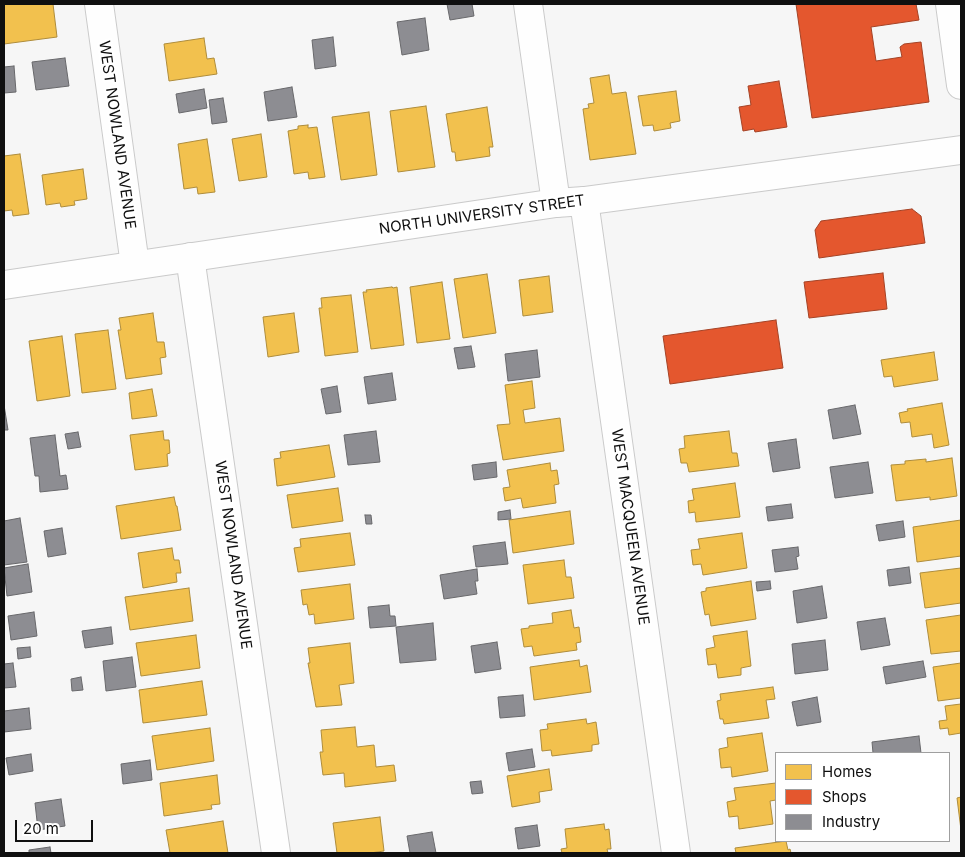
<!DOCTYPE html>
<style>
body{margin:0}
#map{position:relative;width:965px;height:857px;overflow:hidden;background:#f6f6f6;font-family:Inter,sans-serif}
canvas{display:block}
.frame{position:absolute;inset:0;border:5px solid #101010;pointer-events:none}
.legend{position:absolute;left:775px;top:752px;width:175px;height:90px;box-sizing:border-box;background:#fff;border:1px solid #9f9f9f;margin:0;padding:6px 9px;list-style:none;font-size:15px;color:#101010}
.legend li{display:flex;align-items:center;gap:10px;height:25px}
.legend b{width:25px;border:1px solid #9f9f9f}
.scale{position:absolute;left:15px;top:820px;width:78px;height:22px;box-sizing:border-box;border:2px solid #101010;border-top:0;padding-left:6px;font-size:15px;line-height:18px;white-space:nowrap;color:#101010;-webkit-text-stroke:4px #fff;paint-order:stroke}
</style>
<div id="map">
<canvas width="965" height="857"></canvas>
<div class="frame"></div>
<ul class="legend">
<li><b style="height:14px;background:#f2c14e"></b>Homes</li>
<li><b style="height:14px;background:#e4572e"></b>Shops</li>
<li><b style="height:14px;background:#8d8d92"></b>Industry</li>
</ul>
<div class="scale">20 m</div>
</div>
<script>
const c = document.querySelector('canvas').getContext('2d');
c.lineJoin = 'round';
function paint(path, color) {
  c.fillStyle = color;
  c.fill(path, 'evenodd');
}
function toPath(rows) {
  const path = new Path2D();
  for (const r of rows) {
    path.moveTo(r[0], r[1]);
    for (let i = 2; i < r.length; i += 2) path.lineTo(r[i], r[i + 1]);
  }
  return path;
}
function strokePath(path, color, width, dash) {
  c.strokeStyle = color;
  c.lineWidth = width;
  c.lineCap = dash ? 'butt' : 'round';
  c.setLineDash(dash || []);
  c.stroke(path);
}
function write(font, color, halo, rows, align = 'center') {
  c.font = font + ' Inter,sans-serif';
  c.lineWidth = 5;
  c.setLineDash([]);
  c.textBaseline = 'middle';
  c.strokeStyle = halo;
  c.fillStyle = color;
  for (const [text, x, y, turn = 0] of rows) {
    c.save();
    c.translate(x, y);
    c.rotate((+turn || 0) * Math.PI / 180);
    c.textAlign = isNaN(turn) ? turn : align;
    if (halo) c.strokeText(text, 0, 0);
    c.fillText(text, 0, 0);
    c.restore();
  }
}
const homes = toPath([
 [4,4,53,4,57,37,4,44,4,4],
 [204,38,207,59,214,58,217,74,169,81,164,44,204,38],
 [609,75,612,94,626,92,636,154,590,160,583,109,589,108,588,104,594,103,590,78,609,75],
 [676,91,680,121,670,123,671,128,654,131,653,125,643,126,638,96,676,91],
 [426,106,435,167,398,172,390,111,426,106],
 [487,107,493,147,489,147,490,156,456,161,455,152,452,152,446,114,487,107],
 [369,112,377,175,341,180,332,117,369,112],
 [308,125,308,128,317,127,325,177,309,179,308,172,294,174,288,131,298,129,298,126,308,125],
 [261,134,267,177,239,181,232,139,261,134],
 [207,139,215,192,198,194,197,187,184,189,178,144,207,139],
 [20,154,29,214,13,216,12,210,4,211,4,156,20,154],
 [83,169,87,199,74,201,75,205,61,207,60,203,46,205,42,175,83,169],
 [487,274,496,333,463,338,454,279,487,274],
 [549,276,553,312,523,316,519,280,549,276],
 [442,282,450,339,417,343,410,287,442,282],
 [392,287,393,288,397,287,404,345,371,349,363,292,367,292,366,290,392,287],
 [351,295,358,352,325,356,319,308,322,308,321,298,351,295],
 [153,313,157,342,164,342,166,357,160,358,162,374,126,379,118,330,121,330,119,318,153,313],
 [294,313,299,352,268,357,263,317,294,313],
 [108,330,116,389,82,393,75,334,108,330],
 [62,336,70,396,37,401,29,341,62,336],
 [934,352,938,380,894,387,892,376,884,377,881,360,934,352],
 [532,381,535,408,523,410,525,423,560,418,564,451,503,460,497,425,510,424,505,385,532,381],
 [152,389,157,416,132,419,129,393,152,389],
 [942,403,949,445,934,448,932,434,912,437,910,422,901,423,899,413,908,411,907,409,942,403],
 [163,431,164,440,169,440,170,453,167,454,168,466,135,470,130,435,163,431],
 [729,431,732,453,737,453,739,466,689,472,687,463,681,463,679,449,685,448,684,436,729,431],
 [329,445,335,477,277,486,274,459,281,458,280,452,329,445],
 [952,458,957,496,930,500,930,497,896,501,891,465,905,464,905,461,926,459,926,462,952,458],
 [550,463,551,471,557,470,559,484,554,485,556,503,523,508,521,498,505,501,503,488,510,487,507,470,550,463],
 [735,483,740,517,696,522,695,512,689,513,688,501,694,500,692,489,735,483],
 [338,488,343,521,292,528,287,495,338,488],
 [174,497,176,506,177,506,181,530,121,539,116,506,174,497],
 [570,511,574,544,513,553,509,520,570,511],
 [961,520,961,556,917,562,913,527,961,520],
 [350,533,355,565,298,572,294,548,301,547,300,539,350,533],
 [742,533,747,568,703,575,701,564,693,565,691,550,700,549,698,539,742,533],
 [172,548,174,560,179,560,181,573,176,573,177,582,143,588,138,553,172,548],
 [564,560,566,577,571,577,574,598,528,604,523,565,564,560],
 [961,568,961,603,925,608,920,573,961,568],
 [751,581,756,619,711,626,709,614,705,615,701,592,706,591,706,588,751,581],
 [350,584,354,619,315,624,314,614,309,615,307,604,303,605,301,590,350,584],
 [189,588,193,621,130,630,125,597,189,588],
 [571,610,574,628,579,627,581,642,576,643,577,650,534,656,532,646,524,647,521,629,529,628,529,626,553,623,552,613,571,610],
 [961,615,961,651,931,654,926,620,961,615],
 [747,631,751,666,741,668,741,675,718,678,716,664,708,665,706,649,715,647,713,636,747,631],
 [196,635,200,668,141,676,136,643,196,635],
 [350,643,354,683,339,685,342,705,316,707,308,663,310,663,308,648,350,643],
 [579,660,580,667,587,665,591,692,534,700,530,667,579,660],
 [961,663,961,698,938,701,933,667,961,663],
 [202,681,207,715,143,723,139,690,202,681],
 [773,687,775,699,766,700,769,718,724,724,723,719,720,719,717,701,721,700,720,694,773,687],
 [961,704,961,733,949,735,948,728,940,729,939,721,947,720,945,706,961,704],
 [586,719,587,724,596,722,599,744,592,745,592,751,552,756,551,750,542,751,540,730,548,729,547,724,586,719],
 [355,727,357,747,374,745,376,767,394,765,396,781,345,787,344,773,323,775,320,752,323,752,321,730,355,727],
 [210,728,214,761,157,770,152,736,210,728],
 [762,733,768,771,732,777,731,767,721,768,719,749,728,747,727,738,762,733],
 [549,769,552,790,539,792,540,802,512,807,507,776,549,769],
 [217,775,220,804,211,805,212,809,164,816,160,783,217,775],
 [776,783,776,800,770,801,773,824,739,829,738,816,729,817,727,802,736,800,734,788,776,783],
 [961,797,961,830,957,798,961,797],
 [380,817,384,851,370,853,337,853,333,823,380,817],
 [223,821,228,853,170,853,166,830,223,821],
 [604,824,605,830,609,829,611,849,607,849,608,853,562,853,561,849,567,848,565,829,604,824],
 [786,841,788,850,790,849,791,853,736,853,735,848,786,841]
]);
const shops = toPath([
 [796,4,916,4,919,20,871,27,876,61,902,57,900,47,904,44,921,42,929,102,812,118,796,4],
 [779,81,787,127,755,132,754,129,743,131,739,107,751,105,748,86,779,81],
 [912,209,921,216,925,243,819,258,815,230,821,221,912,209],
 [883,273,887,309,809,318,804,282,883,273],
 [776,320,783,368,670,384,663,336,776,320]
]);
const industry = toPath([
 [447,4,472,4,474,16,450,20,447,4],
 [425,18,429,50,402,55,397,22,425,18],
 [333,37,336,66,315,69,312,40,333,37],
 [65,58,69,86,36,90,32,62,65,58],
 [14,66,16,92,4,93,4,67,14,66],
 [292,87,297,117,268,121,264,92,292,87],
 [204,89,207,108,179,113,176,94,204,89],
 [223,98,227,122,212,124,209,100,223,98],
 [471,346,475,367,458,369,454,348,471,346],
 [537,350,540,377,508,381,505,354,537,350],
 [392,373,396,400,368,404,364,377,392,373],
 [337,386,341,412,326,414,321,389,337,386],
 [4,405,8,430,4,430,4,405],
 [855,405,861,434,833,439,828,410,855,405],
 [376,431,380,462,348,465,344,435,376,431],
 [78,432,81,447,68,449,65,434,78,432],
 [55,435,60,476,66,475,68,489,40,492,39,476,35,476,30,438,55,435],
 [796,439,800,468,773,472,768,443,796,439],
 [496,462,497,477,474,480,472,465,496,462],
 [868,462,873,493,835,498,830,467,868,462],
 [791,504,793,518,768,521,766,507,791,504],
 [510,510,511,519,498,520,498,512,510,510],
 [365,515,371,515,372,524,366,524,365,515],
 [20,518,27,562,4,565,4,521,20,518],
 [903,521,905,537,879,541,876,525,903,521],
 [62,528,66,554,48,557,44,531,62,528],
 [505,542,508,564,476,567,473,546,505,542],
 [798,547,799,556,796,557,798,569,775,572,772,550,798,547],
 [28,564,32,592,7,596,4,568,28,564],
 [909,567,911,583,889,586,887,570,909,567],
 [477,569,478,581,475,581,477,594,444,599,440,575,477,569],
 [770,581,771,589,757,591,756,582,770,581],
 [822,586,827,618,797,623,793,591,822,586],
 [389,605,390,616,395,616,396,626,370,628,368,607,389,605],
 [34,612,37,636,11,640,8,616,34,612],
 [885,618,890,645,861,650,857,622,885,618],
 [433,623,436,660,400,663,396,627,433,623],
 [111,627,113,644,85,648,82,631,111,627],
 [825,640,828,670,795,674,792,644,825,640],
 [497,642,501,669,475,673,471,646,497,642],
 [30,647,31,657,18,659,17,648,30,647],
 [132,657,136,687,106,691,103,661,132,657],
 [923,661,926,677,886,684,883,667,923,661],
 [13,663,16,687,4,688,4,664,13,663],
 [81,677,83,690,72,691,71,679,81,677],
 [523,695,525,716,500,718,498,697,523,695],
 [817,697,821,722,797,726,792,702,817,697],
 [29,708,31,729,4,732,4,711,29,708],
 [919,736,921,753,873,753,872,742,919,736],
 [532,749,535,767,509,771,506,753,532,749],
 [31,754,33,771,9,775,6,758,31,754],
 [150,760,152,780,123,784,121,764,150,760],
 [481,781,483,793,472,794,470,782,481,781],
 [61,799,65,826,38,830,35,803,61,799],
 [537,825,540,846,518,849,515,828,537,825],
 [432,832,436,853,410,853,407,836,432,832],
 [50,847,51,853,29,853,29,850,50,847]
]);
const minor = toPath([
 [99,4,135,265],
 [528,4,556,203],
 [950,4,961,85],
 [584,201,676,853],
 [190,257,276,853]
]);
const major = toPath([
 [4,285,556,203,584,201,961,150]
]);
const streetNames = [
 ["WEST NOWLAND AVENUE",117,135,82],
 ["NORTH UNIVERSITY STREET",482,215,-8],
 ["WEST MACQUEEN AVENUE",630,527,82],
 ["WEST NOWLAND AVENUE",233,555,82]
];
paint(homes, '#f2c14e');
strokePath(homes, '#ae8c3b', 1);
paint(shops, '#e4572e');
strokePath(shops, '#a44225', 1);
paint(industry, '#8d8d92');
strokePath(industry, '#68686b', 1);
strokePath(minor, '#cacaca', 30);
strokePath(major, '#cacaca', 30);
strokePath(minor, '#fefefe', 28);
strokePath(major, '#fefefe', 28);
write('15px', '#101010', '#fff', streetNames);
</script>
